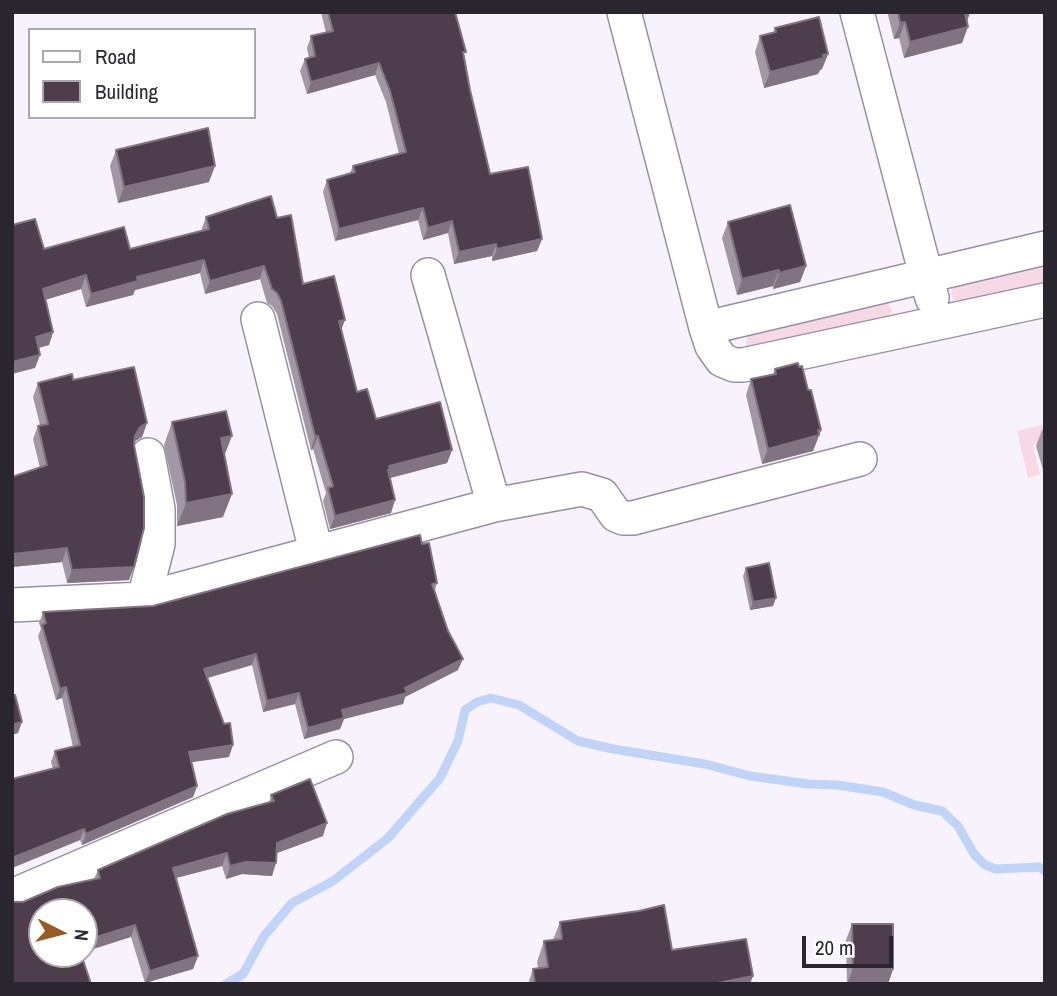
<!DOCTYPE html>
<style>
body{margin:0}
#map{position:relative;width:1057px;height:996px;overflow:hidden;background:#f7f2fc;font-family:"Archivo Narrow",sans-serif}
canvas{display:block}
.frame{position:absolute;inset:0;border:14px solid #2a262f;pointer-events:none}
.legend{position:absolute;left:28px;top:28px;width:228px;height:91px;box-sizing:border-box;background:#fff;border:2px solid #aaa8ac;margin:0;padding:9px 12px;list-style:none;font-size:21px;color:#2a262f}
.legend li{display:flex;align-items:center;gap:14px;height:35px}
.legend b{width:35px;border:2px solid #aaa8ac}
.north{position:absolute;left:28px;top:898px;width:70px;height:70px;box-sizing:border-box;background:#fff;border:2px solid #aaa8ac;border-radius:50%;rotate:96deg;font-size:19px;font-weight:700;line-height:28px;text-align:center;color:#2a262f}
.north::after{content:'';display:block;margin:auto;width:24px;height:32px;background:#9a5b23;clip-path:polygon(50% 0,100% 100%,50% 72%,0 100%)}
.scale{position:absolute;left:802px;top:936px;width:91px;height:32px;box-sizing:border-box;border:4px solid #2a262f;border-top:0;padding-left:9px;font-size:21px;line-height:24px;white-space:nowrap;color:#2a262f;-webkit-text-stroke:5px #fff;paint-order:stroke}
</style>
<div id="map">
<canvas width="1057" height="996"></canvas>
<div class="frame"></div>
<ul class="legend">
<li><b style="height:9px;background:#fff"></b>Road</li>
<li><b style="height:19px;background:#4e3d4d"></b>Building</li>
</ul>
<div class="north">N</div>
<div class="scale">20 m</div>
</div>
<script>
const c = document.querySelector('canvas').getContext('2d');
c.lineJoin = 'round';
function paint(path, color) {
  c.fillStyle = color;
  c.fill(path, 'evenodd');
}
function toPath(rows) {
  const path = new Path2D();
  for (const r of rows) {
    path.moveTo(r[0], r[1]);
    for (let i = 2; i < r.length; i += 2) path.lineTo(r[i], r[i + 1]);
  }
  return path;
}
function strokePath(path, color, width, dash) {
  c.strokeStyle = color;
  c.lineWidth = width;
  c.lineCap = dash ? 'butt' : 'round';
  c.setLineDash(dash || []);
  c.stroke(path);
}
const green = toPath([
 [1045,261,1045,284,957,303,951,295,952,284],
 [887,301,892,311,888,318,750,349,746,343,748,332],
 [1045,424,1045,441,1033,445,1040,474,1028,478,1017,431]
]);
const stream = toPath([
 [226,984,243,974,264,936,292,903,333,881,388,838,440,778,458,741,465,710,477,702,491,698,519,705,578,741,613,749,705,764,750,776,808,784,837,785,883,792,914,805,942,811,958,826,974,854,985,865,996,869,1039,867,1045,871]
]);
const street = toPath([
 [624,12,706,328,712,346,722,360,734,365,743,365,1045,300],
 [857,12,932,298],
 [428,275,494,505],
 [258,319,316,551],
 [706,328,1045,248],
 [144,599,158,544,158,509,148,455],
 [12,605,144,599,494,505,582,489,602,495,616,515,623,518,633,518,860,459],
 [12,896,336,757]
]);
const wall = toPath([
 [321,12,461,12,455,14,470,90,490,174,542,239,537,251,492,261,492,256,454,264,448,233,423,240,418,220,335,241,323,192,327,180,350,173,353,166,399,154,386,102,375,75,307,94,300,71,305,59,309,58,307,48,311,36,326,33],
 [889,12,970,12,967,21,962,43,904,58,899,38,894,39,888,15],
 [775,28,828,54,822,69,820,70,818,74,764,88,755,52,760,36,773,33],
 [116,150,209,182,118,203,110,166],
 [206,217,277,218,303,284,341,330,357,392,376,419,452,450,447,463,390,478,391,513,330,529,323,501,326,493,313,449,311,450,277,314,272,306,267,303,260,279,205,294,200,273,135,290,133,295,86,307,81,289,45,300,53,332,49,345,38,348,35,368,44,249,130,249,201,231],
 [728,222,806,266,800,282,773,289,773,286,737,295,722,238],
 [775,369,808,390,821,430,813,451,762,464,746,395,751,379,773,374],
 [73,380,147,423,142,437,134,442,129,580,67,583,62,562,12,567,12,477,40,468,33,439,38,426,40,425,33,397,38,383],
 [172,422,224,457,223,517,177,526,177,505,164,445],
 [1045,429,1045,477,1036,446,1042,430],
 [422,544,437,583,435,590,458,670,405,697,403,704,344,719,340,729,304,739,295,704,263,712,252,665,207,678,229,757,191,762,197,786,193,797,82,845,80,840,12,868,12,779,53,769,51,762,55,751,73,747,62,698,56,700,38,636,41,629,39,623,43,612,153,606],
 [746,568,773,606,750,610,743,576],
 [271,795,323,836,276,853,272,876,242,874,226,879,222,866,176,878,198,956,193,969,145,983,131,937,42,912,14,903,23,902,94,879,98,870,269,803],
 [560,922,672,950,750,984,528,984,533,969,538,968,537,962,544,941,553,940],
 [852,924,893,969,888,984,847,984,846,940]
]);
const shadedWall = toPath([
 [970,12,965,28,968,27,962,43,904,58,910,42,965,13],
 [905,22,899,38,894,39,900,23],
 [828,54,822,69,820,70,818,74,764,88,770,72],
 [379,63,375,75,307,94,311,82],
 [215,166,209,182,118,203,124,187],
 [423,208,418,220,335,241,339,229],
 [452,221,448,233,423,240,428,228],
 [542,239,537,251,492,261,497,249],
 [496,244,492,256,454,264,459,252],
 [204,260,200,273,135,290,133,295,86,307,91,294,137,277],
 [264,266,260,279,205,294,210,281],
 [806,266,800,282,773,289,779,273],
 [779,270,773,286,737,295,742,279],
 [86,275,81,289,38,302,43,289],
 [345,320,340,333,339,321],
 [53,332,49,345,31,350,36,337],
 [40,355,35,368,12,374,12,362],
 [147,423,142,437,135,441,130,449,135,436,140,427],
 [818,430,821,430,813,451,762,464,768,449],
 [232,436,223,459,221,438],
 [315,436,318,436,313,449,311,450],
 [452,450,447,463,386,479,389,466],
 [232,494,223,517,177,526,186,503],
 [395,500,391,513,330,529,335,516],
 [67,548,62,562,12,567,13,554],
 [134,567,129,580,67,583,72,570],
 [776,598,773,606,750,610,753,602],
 [256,654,252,665,200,680,204,669],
 [463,659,458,670,405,697,403,704,344,719,340,729,304,739,308,728,342,710,405,688],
 [66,687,62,698,56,700,60,689],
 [299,693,295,704,263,712,267,701],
 [22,722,18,733,12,735,12,725],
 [233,745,229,757,185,763,189,752],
 [197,786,193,797,82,845,86,834],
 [327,823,323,836,272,855,277,843],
 [84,829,80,840,12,868,12,858],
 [227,853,222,866,168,880,173,868],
 [246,862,276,863,272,876,242,874,226,879,230,866],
 [135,925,131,937,84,952,84,941],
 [198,956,193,969,145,983,150,971],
 [853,969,893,969,888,984,847,984],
 [753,976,750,984,713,984]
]);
const building = toPath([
 [328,12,455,12,466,52,463,52,470,90,490,174,528,167,542,239,497,249,496,244,459,252,452,221,428,228,423,208,339,229,327,180,355,172,353,166,406,152,390,91,379,63,311,82,305,59,315,56,311,36,333,31,328,12],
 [898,12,969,12,965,13,968,27,910,42,905,22,900,23,898,12],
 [819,17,828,54,823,55,824,58,770,72,760,36,776,32,775,28,819,17],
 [208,128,215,166,124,187,116,150,208,128],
 [271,196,277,218,291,215,303,284,334,276,345,320,339,321,357,392,367,389,376,419,440,402,452,450,389,466,390,470,388,470,395,500,335,516,328,488,333,486,318,436,315,436,281,301,277,293,272,289,264,266,210,281,204,260,137,277,138,281,91,294,86,275,43,289,53,332,36,337,40,355,12,362,12,225,35,219,44,249,124,227,130,249,209,229,206,217,271,196],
 [790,205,806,266,779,273,779,270,742,279,728,222,790,205],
 [798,363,799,367,802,366,808,390,811,390,821,430,818,430,819,435,768,449,751,379,776,374,775,369,798,363],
 [134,367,147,423,140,427,135,436,134,445,144,497,144,528,134,567,72,570,67,548,13,554,12,551,12,477,47,465,38,426,48,424,38,383,72,374,73,380,134,367],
 [226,411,232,436,221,438,232,494,186,503,185,482,172,422,226,411],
 [420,535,422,544,429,543,437,583,432,584,448,631,463,659,405,688,407,693,342,710,344,718,308,728,299,693,267,701,256,654,204,669,224,724,230,723,233,745,189,752,197,786,86,834,84,829,12,858,12,779,59,767,55,751,80,745,66,687,60,689,42,625,46,623,43,612,153,606,420,535],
 [769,563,776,598,753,602,746,568,769,563],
 [12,695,15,695,22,722,12,725,12,695],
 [310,779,327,823,277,843,276,863,246,862,230,866,227,853,173,868,198,956,150,971,135,925,84,941,84,912,42,912,42,954,81,954,91,984,12,984,12,902,23,902,58,887,100,878,98,870,227,814,274,801,271,795,310,779],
 [664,905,672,950,746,939,753,976,713,984,535,984,533,969,548,967,544,941,562,939,560,922,639,911,664,905],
 [852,924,893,924,893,969,853,969,852,924]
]);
paint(green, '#f7d9e5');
strokePath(stream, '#c0d4f8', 9);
strokePath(street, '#998fa5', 36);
strokePath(street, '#fff', 33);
paint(wall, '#a298a4');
paint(shadedWall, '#817382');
paint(building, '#4e3d4d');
strokePath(building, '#817382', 2);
</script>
